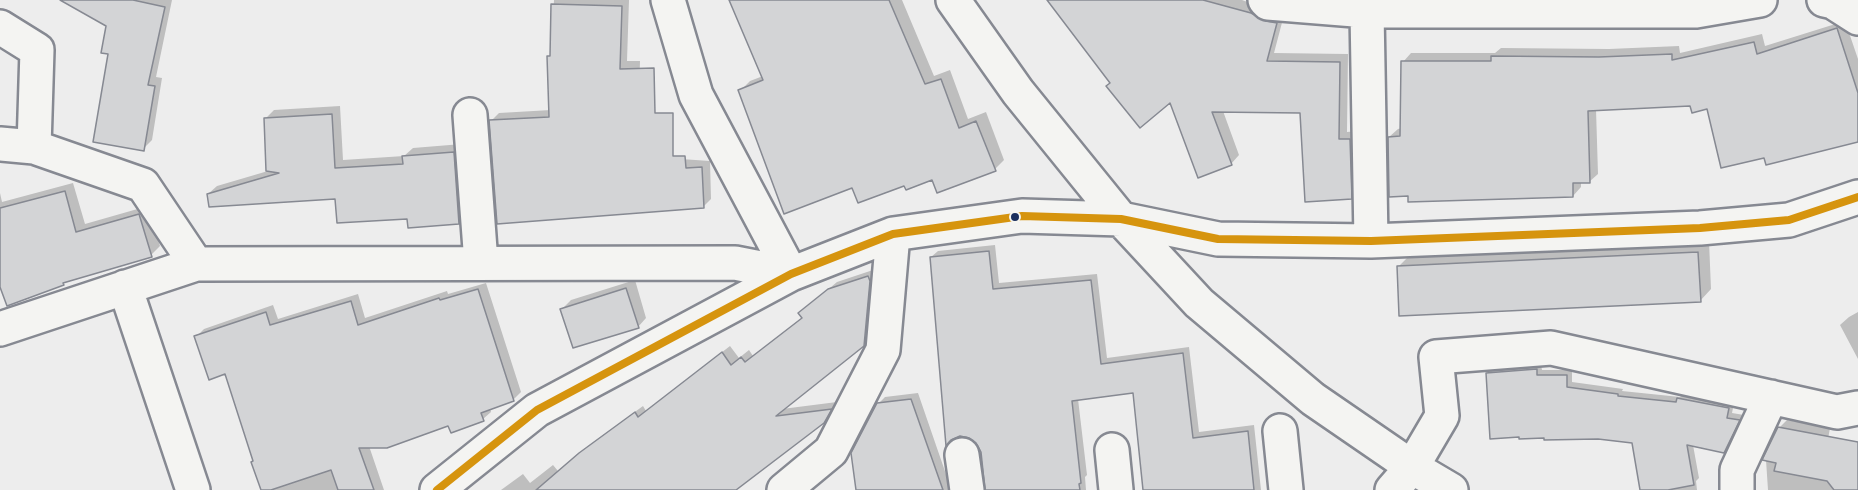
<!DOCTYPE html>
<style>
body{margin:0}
canvas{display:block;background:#ededed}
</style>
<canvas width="1858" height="490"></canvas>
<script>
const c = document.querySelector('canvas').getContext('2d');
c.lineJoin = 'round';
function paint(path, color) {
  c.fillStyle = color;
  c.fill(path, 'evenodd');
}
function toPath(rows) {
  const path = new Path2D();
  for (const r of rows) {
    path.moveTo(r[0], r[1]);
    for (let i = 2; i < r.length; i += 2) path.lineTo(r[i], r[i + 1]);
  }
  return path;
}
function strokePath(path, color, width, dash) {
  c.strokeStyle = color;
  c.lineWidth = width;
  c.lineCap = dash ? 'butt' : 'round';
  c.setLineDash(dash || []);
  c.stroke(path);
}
const shadow = toPath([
 [63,0,172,0,156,77,162,78,152,140,143,149,109,53,107,25],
 [554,0,629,0,627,61,640,61,637,156,710,161,711,199,703,207,491,121,499,113,551,110,549,57,551,54],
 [730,0,902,0,934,76,950,70,968,119,986,112,1004,160,995,169,933,178,905,184,853,186,740,91,750,81,763,76],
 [1049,0,1242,0,1284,15,1274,53,1348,54,1347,132,1358,131,1359,189,1351,198,1301,112,1223,111,1239,155,1231,164,1171,100,1112,82],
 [1845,21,1858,59,1858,140,1765,156,1708,108,1692,105,1596,109,1598,174,1589,182,1581,182,1581,187,1573,196,1389,137,1398,129,1402,128,1403,62,1411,53,1495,53,1501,48,1609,49,1679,46,1680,53,1762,34,1765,46],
 [340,106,343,160,404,156,413,148,462,144,467,214,459,222,409,218,337,198,208,194,217,186,268,171,265,119,274,110],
 [73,183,85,224,148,206,160,246,151,255,67,280,63,284,0,282,0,193,2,202],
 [1709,241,1711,289,1700,301,1399,266,1410,255],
 [995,245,999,283,1097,274,1107,358,1189,347,1199,432,1254,425,1261,490,1145,490,1134,392,1078,399,1087,475,1085,477,1086,490,987,490,982,452,931,257,938,251],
 [876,269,871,337,782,409,837,402,831,414,733,490,501,490,523,474,530,483,553,465,558,471,588,446,643,406,646,411,730,346,739,358,749,350,753,356,803,317,800,313,837,282],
 [635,280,646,318,638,327,562,309,571,300],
 [486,283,521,392,513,400,490,408,491,412,483,419,449,424,369,446,384,490,263,490,226,372,196,337,204,329,273,305,278,319,358,294,365,318,447,291,448,294],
 [1858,312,1858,359,1840,325,1849,317],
 [1541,365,1542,370,1572,370,1572,382,1623,389,1622,391,1680,397,1684,393,1734,403,1732,413,1744,415,1729,446,1724,451,1693,445,1699,478,1696,481,1697,490,1642,490,1633,441,1598,437,1546,436,1487,373,1493,368],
 [918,393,948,480,954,479,957,490,857,490,878,404,885,397],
 [1787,420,1830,428,1821,478,1858,450,1858,490,1768,490,1766,460,1779,428]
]);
const building = toPath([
 [60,0,133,0,165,7,148,85,155,86,144,151,93,142,108,54,101,53,106,26,60,0],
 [729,0,889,0,925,84,941,79,959,128,976,121,996,171,937,193,932,180,906,190,904,186,858,203,852,188,784,214,738,90,763,80,729,0],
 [1047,0,1203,0,1251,13,1266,21,1277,23,1267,61,1340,62,1339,139,1350,139,1352,199,1305,202,1300,113,1212,112,1232,165,1198,178,1170,103,1140,128,1106,86,1110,83,1047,0],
 [551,4,622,6,620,69,654,68,655,113,673,113,673,156,685,156,686,168,702,167,704,208,497,224,489,120,549,117,547,56,550,56,551,4],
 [1837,28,1858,93,1858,142,1766,165,1764,158,1721,168,1707,109,1692,113,1690,106,1588,111,1590,183,1573,183,1573,197,1408,202,1408,196,1389,197,1388,137,1400,136,1401,61,1491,61,1491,56,1599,57,1672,54,1672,60,1754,42,1757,54,1837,28],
 [332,114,335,168,403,164,402,156,454,152,459,224,408,228,407,219,337,223,335,199,209,207,207,194,279,173,266,171,264,118,332,114],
 [65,191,76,232,139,214,152,257,63,283,64,285,7,306,0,287,0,208,65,191],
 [989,251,993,289,1091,280,1101,364,1183,353,1193,438,1248,431,1254,490,1143,490,1133,393,1072,401,1081,483,1079,484,1080,490,985,490,981,452,976,443,969,438,960,436,951,440,946,446,930,257,989,251],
 [1698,252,1701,302,1399,316,1397,266,1698,252],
 [868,276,870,281,864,346,776,416,832,409,824,423,736,490,536,490,579,453,635,412,638,417,722,352,731,365,741,357,745,362,802,318,798,313,828,289,868,276],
 [626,288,639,328,573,348,560,309,626,288],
 [478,289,514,401,481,413,484,421,451,433,448,426,387,448,359,448,374,490,338,490,331,470,271,490,261,490,251,462,253,461,225,374,209,380,194,336,266,312,270,325,351,301,358,325,439,298,440,300,478,289],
 [1537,369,1537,375,1567,375,1567,387,1618,394,1618,396,1676,402,1677,398,1729,408,1727,418,1740,420,1724,453,1687,445,1694,485,1668,490,1640,490,1632,443,1598,439,1544,440,1544,438,1519,439,1519,437,1490,439,1486,373,1537,369],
 [911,399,943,490,856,490,851,453,877,403,911,399],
 [1778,427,1858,442,1858,490,1834,490,1827,481,1774,471,1776,463,1762,460,1778,427]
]);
const minor = toPath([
 [668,0,696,95,791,274],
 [953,0,1018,92,1121,219,1199,303,1313,399,1412,467,1451,490],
 [1265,0,1268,3,1367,11,1696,11,1760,0],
 [1824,0,1833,2,1858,18],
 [1367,11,1371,241],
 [0,27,37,50,34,147],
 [470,115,481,263],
 [0,144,34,147,143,185,196,264],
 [125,287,193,490],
 [0,329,196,264,735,263,791,274],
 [1280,431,1286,490],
 [1112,450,1116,490],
 [962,455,967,490],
 [437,490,537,410,791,274,893,234,1022,216,1121,219,1218,239,1371,241,1700,228,1789,220,1858,197],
 [784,490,831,451,883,350,893,234],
 [1392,490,1412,467,1442,416,1436,357,1551,348,1837,412,1858,408],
 [1737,490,1737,470,1771,397]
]);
const bus1 = toPath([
 [437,490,537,410,791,274,893,234,1022,216,1121,219,1218,239,1371,241,1700,228,1789,220,1858,197]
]);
const markers = [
 [1015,217,5,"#1b2f5e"]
];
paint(shadow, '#0003');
paint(building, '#d3d4d6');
strokePath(building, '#868992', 1.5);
strokePath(minor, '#868992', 38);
strokePath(minor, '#f4f4f2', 33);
strokePath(bus1, '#d6940e', 8);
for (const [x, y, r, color] of markers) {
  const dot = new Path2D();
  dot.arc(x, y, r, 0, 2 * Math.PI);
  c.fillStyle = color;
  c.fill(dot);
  strokePath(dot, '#f6f6f2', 2);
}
</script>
